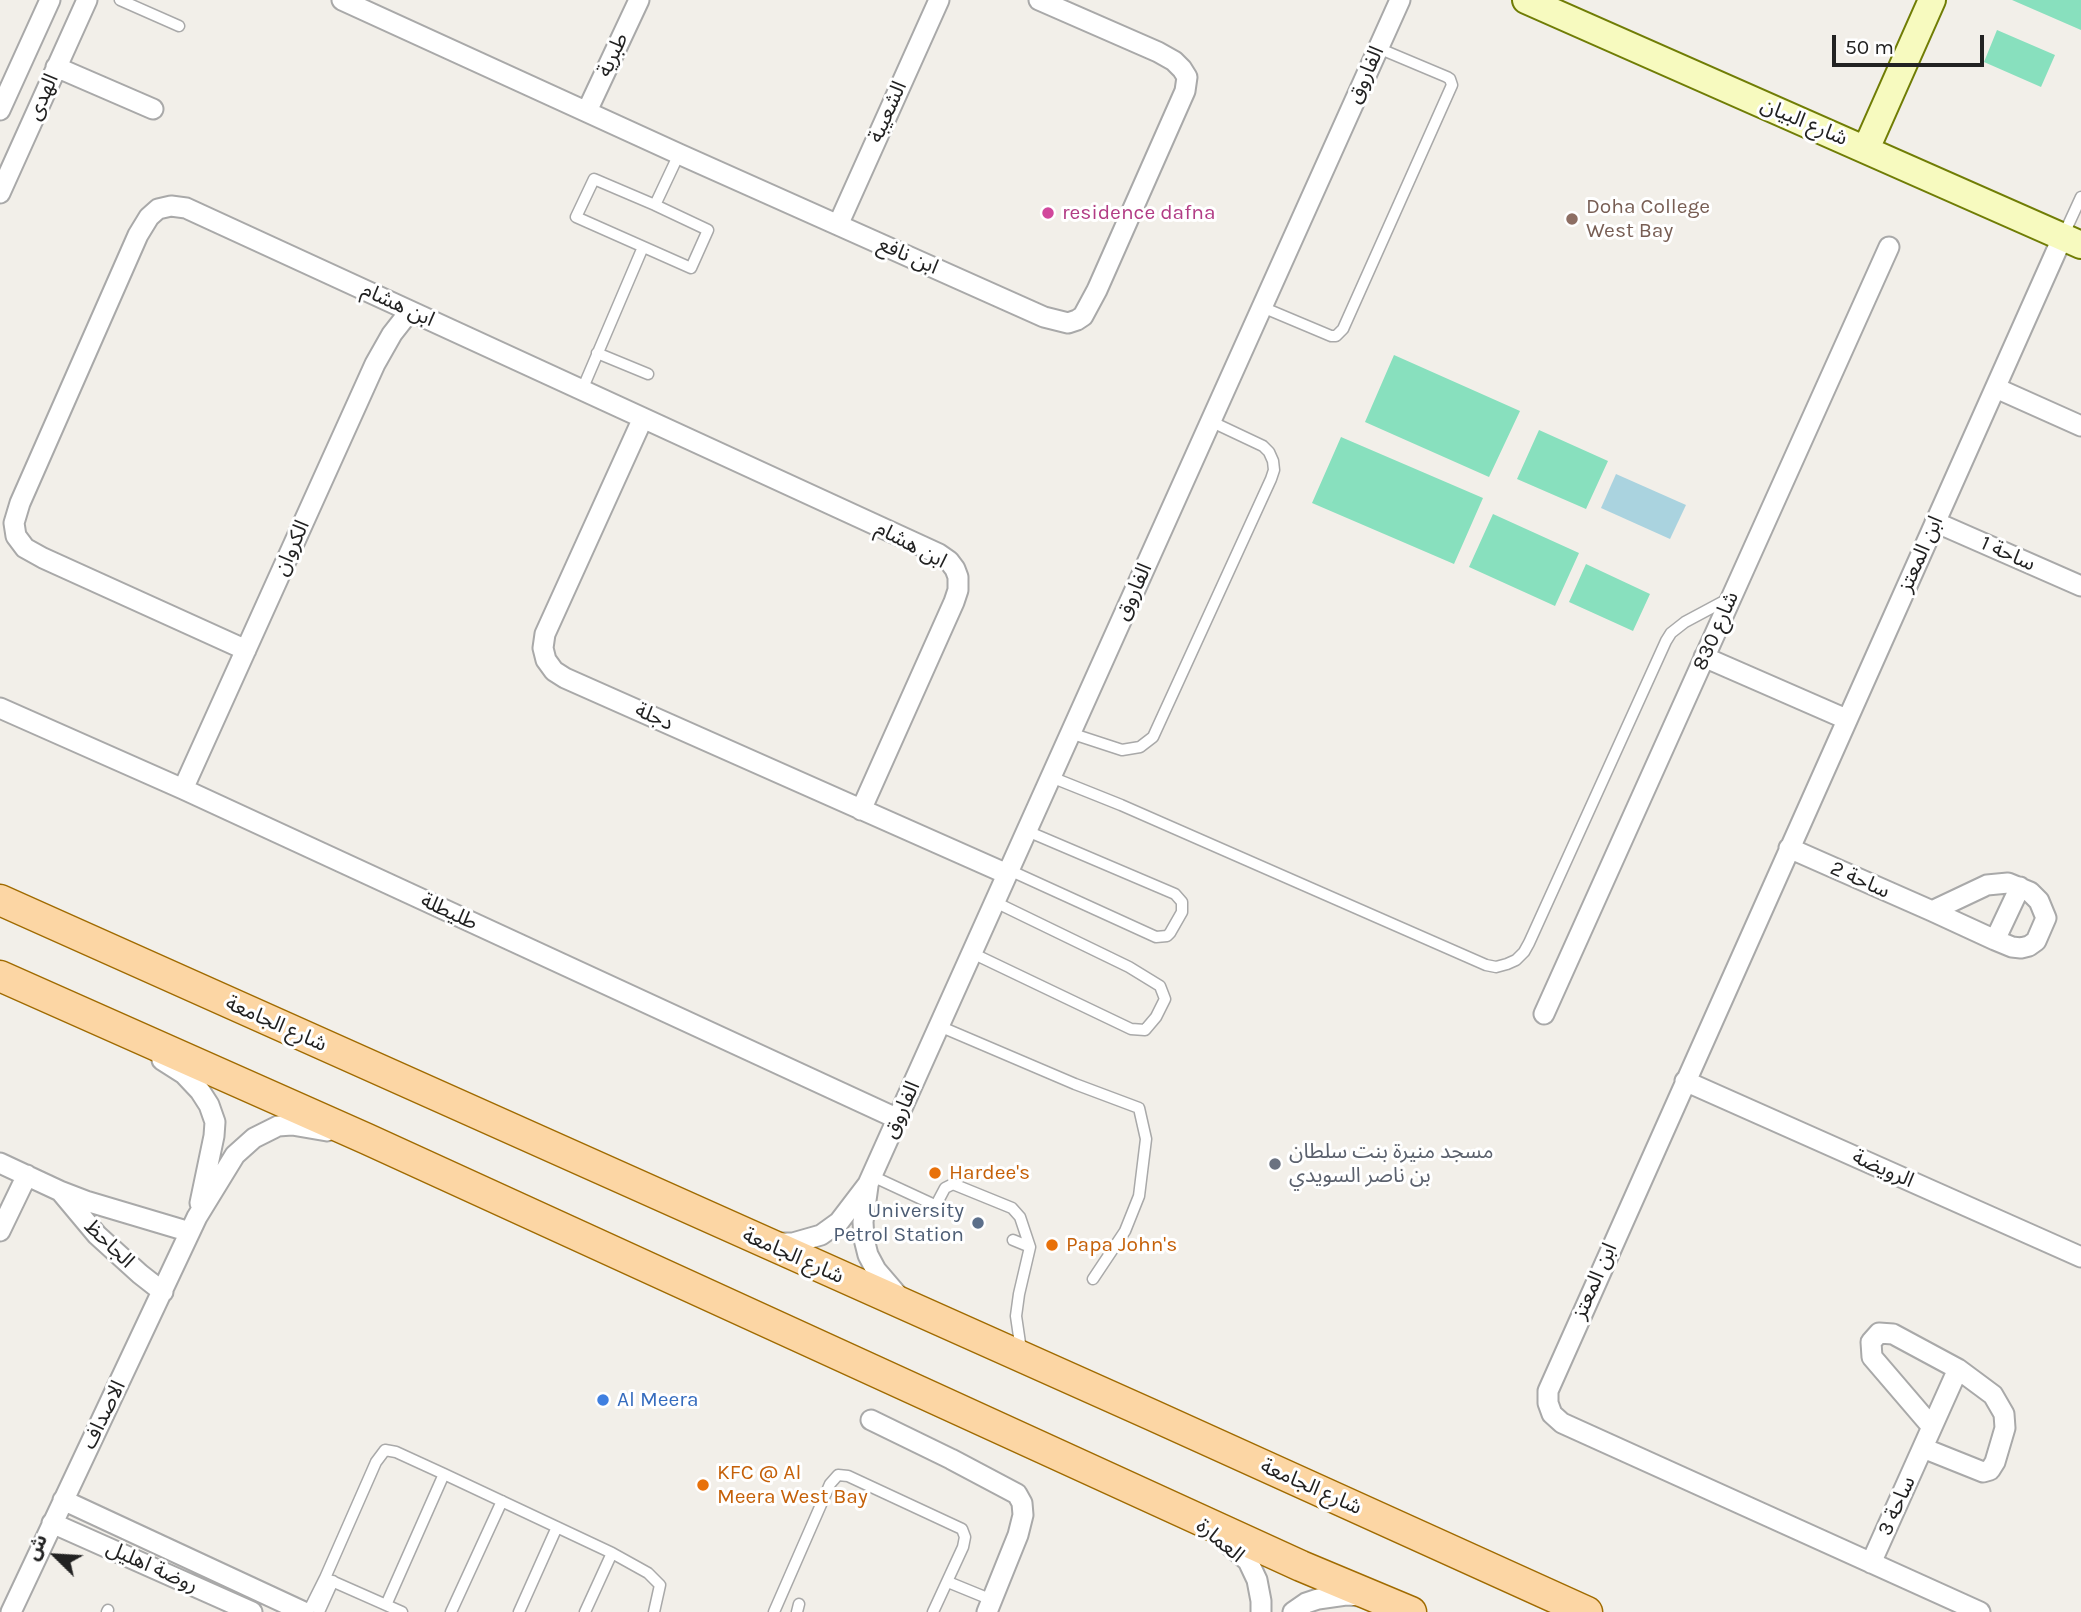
<!DOCTYPE html>
<meta charset="utf-8">
<style>
body{margin:0}
#map{position:relative;width:2081px;height:1612px;overflow:hidden;background:#f2efe9;font-family:Karla,"Noto Sans Arabic",sans-serif}
canvas{display:block}
.north{position:absolute;left:21px;top:1521px;width:70px;height:70px;-webkit-text-stroke:5px #fff;paint-order:stroke;rotate:294deg;font-size:19px;font-weight:700;line-height:28px;text-align:center;color:#222}
.north::after{content:'';display:block;margin:auto;width:24px;height:32px;background:#222;clip-path:polygon(50% 0,100% 100%,50% 72%,0 100%)}
.scale{position:absolute;left:1832px;top:35px;width:152px;height:32px;box-sizing:border-box;border:4px solid #222;border-top:0;padding-left:9px;font-size:21px;line-height:24px;white-space:nowrap;color:#222;-webkit-text-stroke:5px #fff;paint-order:stroke}
</style>
<div id="map">
<canvas width="2081" height="1612"></canvas>
<div class="north">ش</div>
<div class="scale">50 m</div>
</div>
<script>
const c = document.querySelector('canvas').getContext('2d');
c.lineJoin = 'round';
function paint(path, color) {
  c.fillStyle = color;
  c.fill(path, 'evenodd');
}
function toPath(rows) {
  const path = new Path2D();
  for (const r of rows) {
    path.moveTo(r[0], r[1]);
    for (let i = 2; i < r.length; i += 2) path.lineTo(r[i], r[i + 1]);
  }
  return path;
}
function strokePath(path, color, width, dash) {
  c.strokeStyle = color;
  c.lineWidth = width;
  c.lineCap = dash ? 'butt' : 'round';
  c.setLineDash(dash || []);
  c.stroke(path);
}
function write(font, color, halo, rows, align = 'center') {
  c.font = font + ' Karla,"Noto Sans Arabic",sans-serif';
  c.lineWidth = 6;
  c.setLineDash([]);
  c.textBaseline = 'middle';
  c.strokeStyle = halo;
  c.fillStyle = color;
  for (const [text, x, y, turn = 0] of rows) {
    c.save();
    c.translate(x, y);
    c.rotate((+turn || 0) * Math.PI / 180);
    c.textAlign = isNaN(turn) ? turn : align;
    if (halo) c.strokeText(text, 0, 0);
    c.fillText(text, 0, 0);
    c.restore();
  }
}
const pitch = toPath([
 [2012,0,2081,0,2081,30],
 [1997,30,2055,55,2041,87,1984,62],
 [1394,355,1520,411,1489,477,1365,422],
 [1539,430,1608,461,1586,509,1517,479],
 [1341,437,1483,498,1454,564,1312,503],
 [1493,514,1579,553,1555,606,1469,567],
 [1586,564,1650,594,1633,631,1569,602]
]);
const water = toPath([
 [1616,474,1686,505,1670,539,1601,508]
]);
const lane = toPath([
 [120,0,179,26],
 [655,205,708,230,691,268,576,217,594,179,655,205,679,154],
 [2064,234,2081,197],
 [1262,307,1331,336,1336,336,1343,329,1452,85,1450,79,1447,77,1378,48],
 [597,353,648,374],
 [582,390,643,247],
 [1070,733,1122,750,1140,747,1153,737,1271,479,1274,470,1273,461,1269,452,1263,446,1210,421],
 [1051,777,1121,805,1486,965,1496,967,1507,964,1516,960,1524,952,1529,943,1666,641,1671,633,1685,622,1728,599],
 [1009,870,1156,937,1167,936,1170,933,1182,912,1182,902,1175,894,1027,831],
 [972,953,1131,1029,1145,1030,1156,1017,1165,999,1160,986,1129,967,995,902],
 [939,1026,1075,1084,1139,1108,1146,1139,1139,1196,1125,1231,1093,1279],
 [872,1176,941,1208],
 [936,1205,945,1188,953,1184,1012,1208,1020,1217,1030,1247,1019,1294,1016,1316,1021,1350],
 [1013,1240,1030,1247],
 [948,1582,992,1600],
 [386,1605,444,1474],
 [107,1612,108,1610],
 [308,1612,325,1578],
 [319,1612,333,1581],
 [402,1612,325,1578,376,1462,385,1450,396,1452,444,1474,612,1553,648,1573,660,1585,654,1612],
 [451,1612,502,1501],
 [519,1612,557,1527],
 [585,1612,612,1553],
 [774,1612,830,1484,838,1475,848,1476,962,1529,965,1537,963,1547,933,1612],
 [797,1612,799,1604]
]);
const street = toPath([
 [342,0,679,154,1044,317,1068,323,1077,320,1083,316,1097,290,1185,91,1187,77,1182,69,1174,61,1158,52,1039,0],
 [56,67,153,109],
 [0,110,50,0],
 [587,111,639,0],
 [0,193,87,0],
 [838,225,939,0],
 [1996,388,2081,426],
 [643,418,545,634,543,648,546,660,554,671,565,678,1007,874],
 [1935,522,2081,586],
 [246,650,43,558,25,548,16,536,14,523,20,503,138,235,149,217,158,209,171,206,186,208,939,554,949,561,955,569,958,577,958,590,954,602,861,810],
 [1704,657,1846,719],
 [0,708,183,789,898,1119],
 [183,789,375,364,392,334,410,311],
 [1789,848,1932,911,1995,940,2012,947,2021,948,2029,946,2036,941,2046,918,2039,901,2030,892,2008,883,1987,885,1932,911],
 [1995,940,2020,887],
 [1544,1014,1889,247],
 [162,1060,184,1074,200,1091,209,1105,215,1122,214,1136,200,1203],
 [1685,1081,2081,1257],
 [0,1163,60,1191,86,1201,190,1232],
 [868,1186,863,1222,864,1239,868,1255,876,1270,900,1298],
 [61,1192,97,1235,140,1274,163,1292],
 [0,1231,27,1175],
 [773,1243,793,1243,821,1235,839,1222,868,1184,1400,0],
 [871,1420,951,1459,1017,1494,1022,1503,1023,1515,1018,1535,987,1612],
 [1923,1448,1983,1472,1990,1470,1995,1462,2005,1428,2004,1414,1993,1395,1958,1369],
 [63,1500,304,1612],
 [52,1523,252,1612],
 [1223,1540,1248,1561,1257,1580,1261,1601,1261,1612],
 [1871,1563,1958,1369,1893,1334,1879,1333,1871,1342,1872,1357,1932,1427],
 [11,1612,197,1217,235,1155,254,1138,278,1126,292,1125,327,1131],
 [1293,1612,1306,1603,1318,1599,1346,1595,1362,1596],
 [1980,1612,1562,1423,1552,1414,1548,1403,1548,1391,2063,236]
]);
const secondary = toPath([
 [1526,0,2081,245],
 [1866,149,1932,0]
]);
const primary = toPath([
 [0,900,1152,1415,1587,1612],
 [0,976,367,1139,1301,1566,1411,1612]
]);
const markers = [
 [1048,213,7,"#d1479c"],
 [1572,219,7,"#8d6e63"],
 [1275,1164,7,"#6b7280"],
 [935,1173,7,"#e8710a"],
 [978,1223,7,"#5c6f8a"],
 [1052,1245,7,"#e8710a"],
 [603,1400,7,"#3f7fe0"],
 [703,1485,7,"#e8710a"]
];
const streetNames = [
 ["طبرية",613,55,-65],
 ["الفاروق",1366,75,-66],
 ["الهدى",43,97,-66],
 ["الشعيبة",888,112,-66],
 ["شارع البيان",1804,122,23],
 ["ابن نافع",908,256,24],
 ["ابن هشام",398,305,25],
 ["ابن هشام",911,545,28],
 ["الكروان",292,548,-66],
 ["ابن المعتز",1921,554,-66],
 ["ساحة 1",2008,554,24],
 ["الفاروق",1134,592,-66],
 ["شارع 830",1716,631,-66],
 ["دجلة",654,717,24],
 ["ساحة 2",1860,880,24],
 ["طليطلة",449,912,25],
 ["شارع الجامعة",276,1024,24],
 ["الفاروق",902,1110,-66],
 ["الرويضة",1883,1169,24],
 ["الجاحظ",109,1244,44],
 ["شارع الجامعة",793,1256,24],
 ["ابن المعتز",1595,1281,-66],
 ["الاصداف",104,1415,-64],
 ["شارع الجامعة",1311,1487,24],
 ["ساحة 3",1897,1506,-66],
 ["العمارة",1220,1541,40],
 ["روضة اهليل",152,1567,24]
];
const educationNames = [
 ["Doha College",1586,207],
 ["West Bay",1586,231]
];
const hotelNames = [
 ["residence dafna",1062,213]
];
const worshipNames = [
 ["مسجد منيرة بنت سلطان",1289,1152],
 ["بن ناصر السويدي",1289,1176]
];
const foodNames = [
 ["Hardee's",949,1173],
 ["Papa John's",1066,1245],
 ["KFC @ Al",717,1473],
 ["Meera West Bay",717,1497]
];
const serviceNames = [
 ["University",964,1211],
 ["Petrol Station",964,1235]
];
const shopNames = [
 ["Al Meera",617,1400]
];
paint(pitch, '#88e0be');
paint(water, '#aad3df');
strokePath(lane, '#a9a9a9', 13);
strokePath(street, '#a9a9a9', 23);
strokePath(secondary, '#707d05', 30);
strokePath(primary, '#a06b00', 33);
strokePath(lane, '#fff', 10);
strokePath(street, '#fff', 19);
strokePath(secondary, '#f7fabf', 26);
strokePath(primary, '#fcd6a4', 30);
for (const [x, y, r, color] of markers) {
  const dot = new Path2D();
  dot.arc(x, y, r, 0, 2 * Math.PI);
  c.fillStyle = color;
  c.fill(dot);
  strokePath(dot, '#fff', 2.5);
}
write('21px', '#222', '#fff', streetNames);
write('21px', '#785e54', '#fff', educationNames, 'left');
write('21px', '#b23c85', '#fff', hotelNames, 'left');
write('21px', '#5b616d', '#fff', worshipNames, 'left');
write('21px', '#c56008', '#fff', foodNames, 'left');
write('21px', '#4e5e75', '#fff', serviceNames, 'right');
write('21px', '#366cbe', '#fff', shopNames, 'left');
</script>
